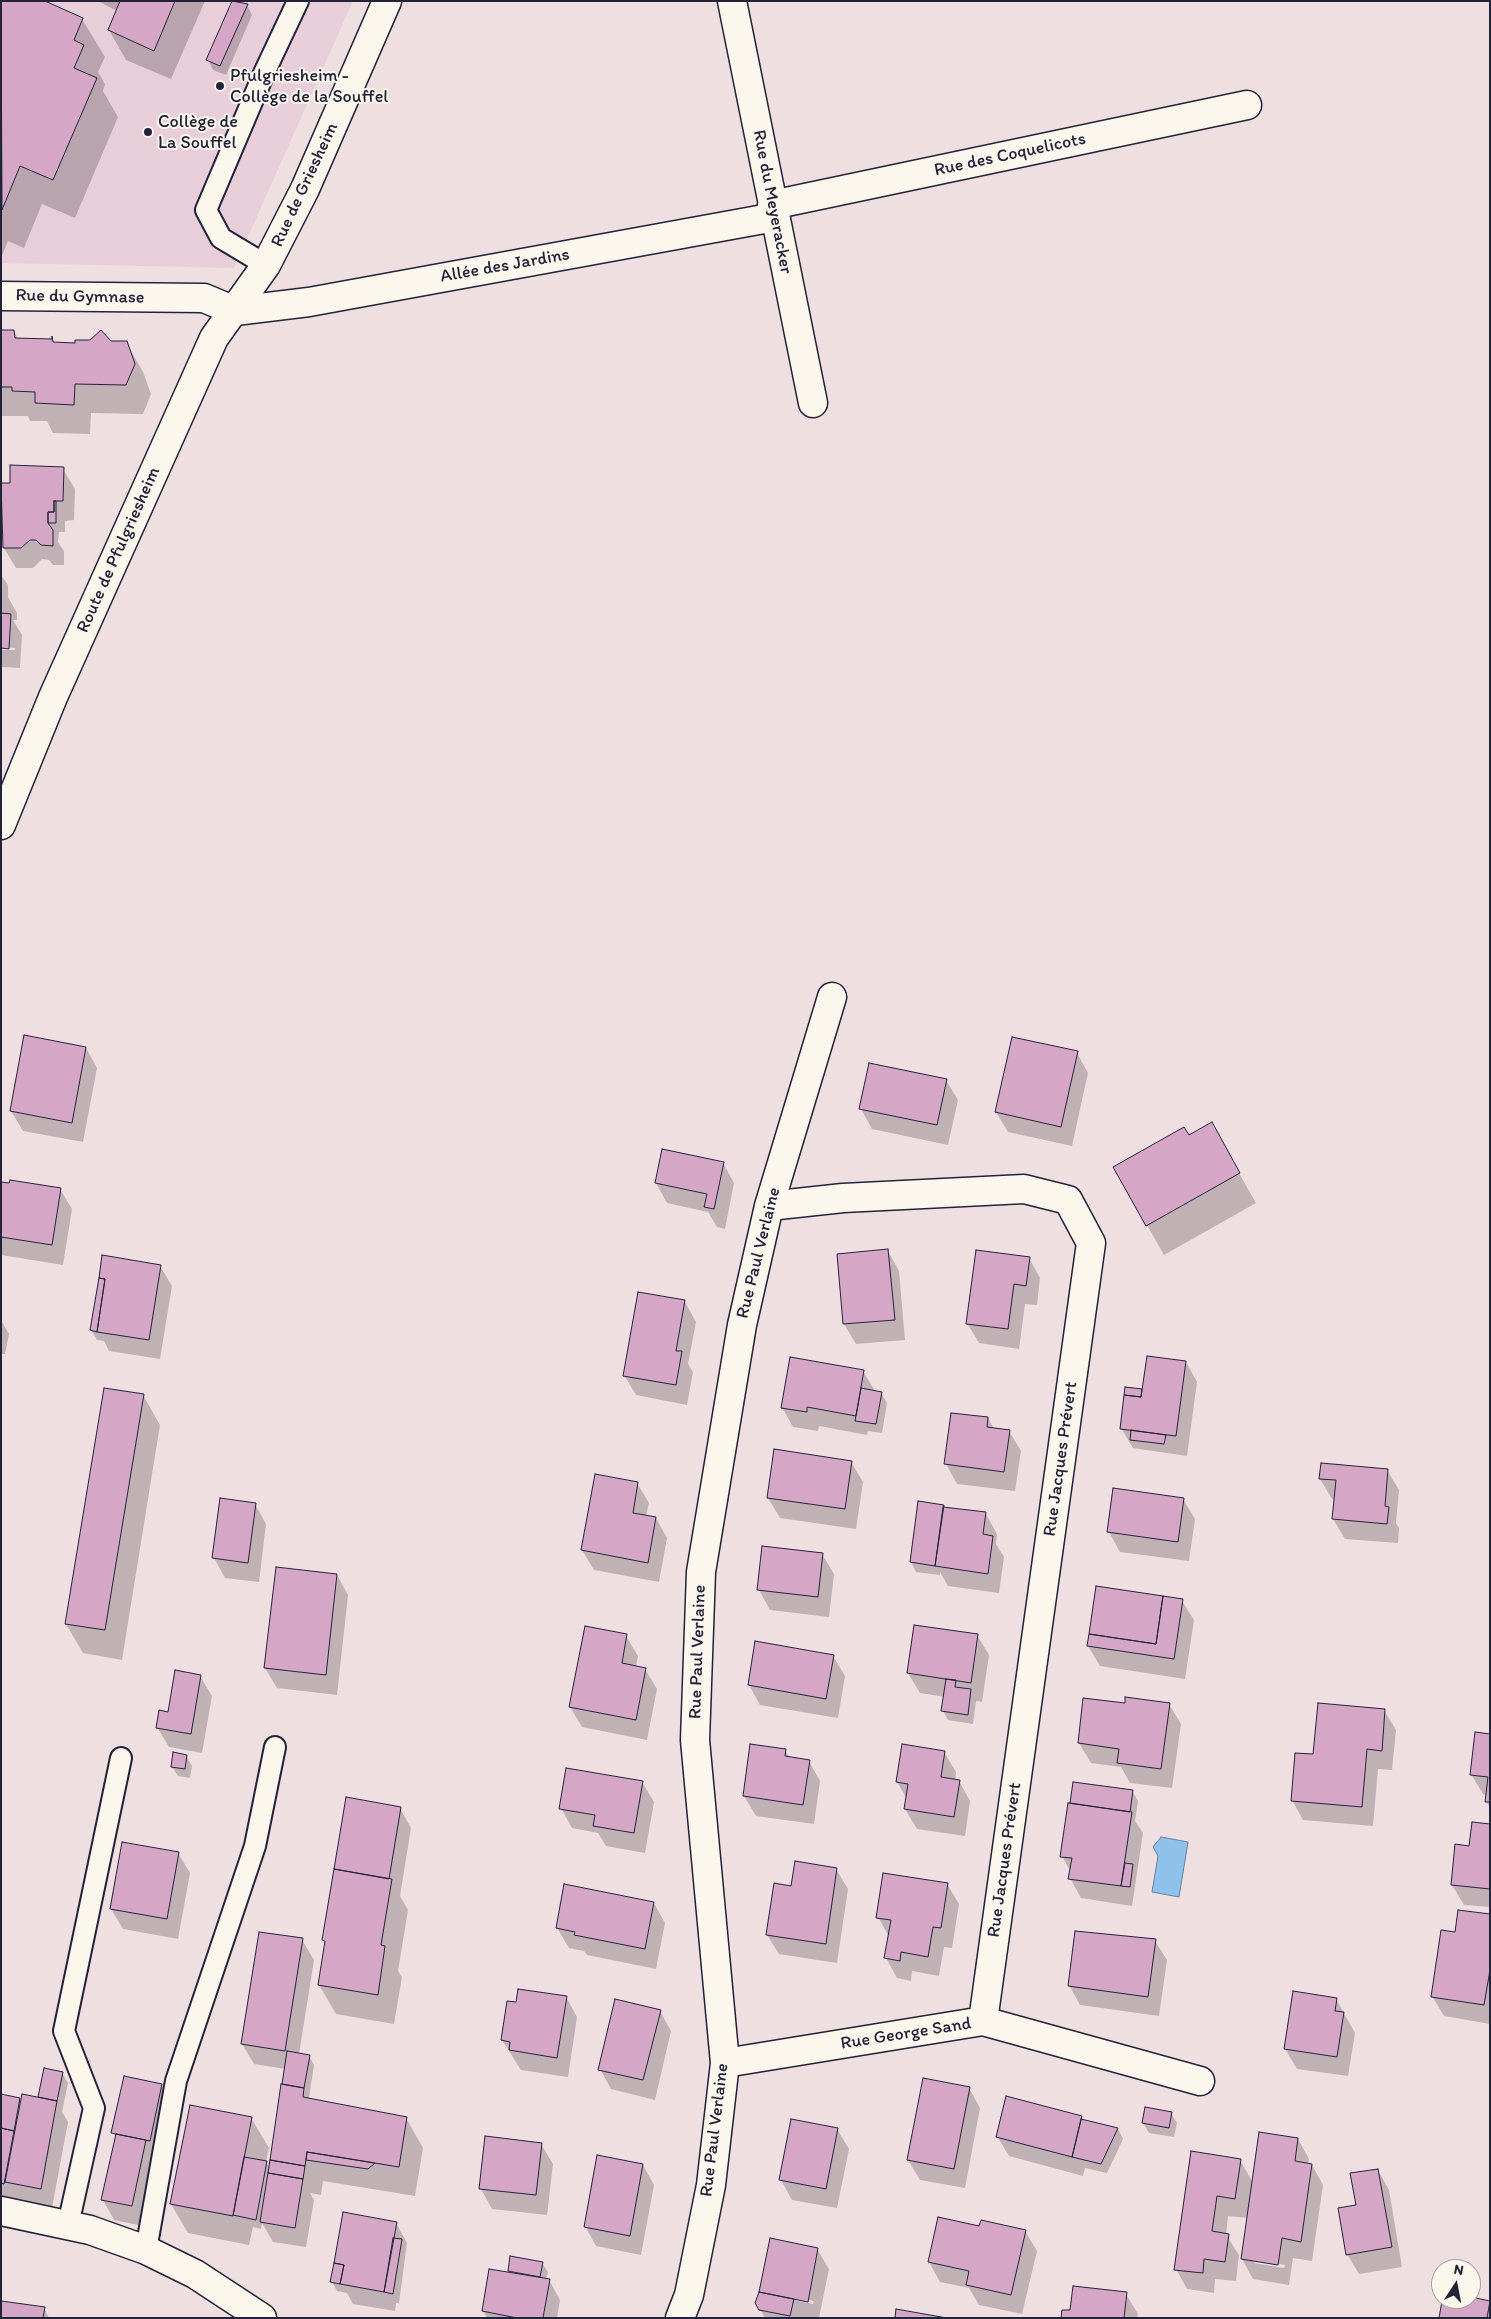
<!DOCTYPE html>
<meta charset="utf-8">
<style>
body{margin:0}
#map{position:relative;width:1491px;height:2319px;overflow:hidden;background:#f0dfe1;font-family:Itim,sans-serif}
canvas{display:block}
.frame{position:absolute;inset:0;border:2px solid #22223b;pointer-events:none}
.north{position:absolute;left:1431px;top:2259px;width:50px;height:50px;box-sizing:border-box;background:#fbf7ec;border:1px solid #a4a2a5;border-radius:50%;rotate:11deg;font-size:14px;font-weight:700;line-height:20px;text-align:center;color:#22223b}
.north::after{content:'';display:block;margin:auto;width:18px;height:22px;background:#22223b;clip-path:polygon(50% 0,100% 100%,50% 72%,0 100%)}
</style>
<div id="map">
<canvas width="1491" height="2319"></canvas>
<div class="frame"></div>
<div class="north">N</div>
</div>
<script>
const c = document.querySelector('canvas').getContext('2d');
c.lineJoin = 'round';
function paint(path, color) {
  c.fillStyle = color;
  c.fill(path, 'evenodd');
}
function toPath(rows) {
  const path = new Path2D();
  for (const r of rows) {
    path.moveTo(r[0], r[1]);
    for (let i = 2; i < r.length; i += 2) path.lineTo(r[i], r[i + 1]);
  }
  return path;
}
function strokePath(path, color, width, dash) {
  c.strokeStyle = color;
  c.lineWidth = width;
  c.lineCap = dash ? 'butt' : 'round';
  c.setLineDash(dash || []);
  c.stroke(path);
}
function write(font, color, halo, rows, align = 'center') {
  c.font = font + ' Itim,sans-serif';
  c.lineWidth = 4;
  c.setLineDash([]);
  c.textBaseline = 'middle';
  c.strokeStyle = halo;
  c.fillStyle = color;
  for (const [text, x, y, turn = 0] of rows) {
    c.save();
    c.translate(x, y);
    c.rotate((+turn || 0) * Math.PI / 180);
    c.textAlign = isNaN(turn) ? turn : align;
    if (halo) c.strokeText(text, 0, 0);
    c.fillText(text, 0, 0);
    c.restore();
  }
}
const built = toPath([
 [1,1,353,1,234,268,1,263]
]);
const water = toPath([
 [1161,1837,1188,1842,1179,1897,1152,1892,1158,1856,1153,1847,1161,1837]
]);
const shadow = toPath([
 [1,1,82,19,105,57,98,72,105,84,103,91,118,117,75,218,42,204,24,248,8,241,1,258],
 [98,1,205,1,171,79,126,60,109,30,117,11],
 [233,1,247,5,252,15,226,75,213,70,208,60],
 [1,331,14,331,18,339,53,340,55,343,126,342,143,372,151,394,143,414,91,413,90,434,53,433,47,421,30,421,28,416,2,416],
 [63,469,75,489,74,520,65,521,65,532,59,532,58,542,64,551,64,565,53,565,49,560,42,559,33,568,16,568,4,548,1,484,11,485],
 [1,575,8,585,8,597,17,613,17,620,13,620,22,635,20,668,1,667,1,650,15,650,15,648,1,647],
 [86,1048,97,1068,83,1142,23,1131,11,1111],
 [1077,1053,1088,1073,1072,1146,1008,1132,996,1112],
 [946,1080,958,1100,948,1145,872,1129,861,1109],
 [1211,1124,1256,1203,1164,1255,1147,1225,1188,1137],
 [723,1163,734,1183,725,1229,717,1227,708,1212,667,1203,656,1183],
 [1,1183,60,1189,72,1209,63,1265,1,1255],
 [888,1251,899,1271,905,1340,856,1344,844,1324],
 [1029,1258,1040,1278,1037,1305,1025,1304,1019,1349,979,1343,967,1323],
 [160,1266,172,1286,160,1359,109,1351,104,1341,97,1340,91,1330],
 [685,1302,696,1322,688,1364,693,1372,687,1405,636,1395,624,1375],
 [1,1320,9,1334,5,1354,1,1354],
 [1186,1362,1197,1382,1187,1456,1133,1448,1121,1428,1141,1390,1143,1393],
 [863,1371,875,1391,881,1393,887,1403,882,1433,868,1431,867,1435,819,1426,818,1431,793,1427,782,1407],
 [143,1395,160,1425,122,1660,83,1653,66,1624],
 [988,1418,994,1429,1009,1431,1021,1451,1015,1491,957,1484,946,1464],
 [851,1462,863,1482,856,1529,780,1518,768,1498],
 [1387,1470,1399,1490,1396,1523,1399,1528,1398,1543,1345,1539,1333,1519,1335,1499,1332,1499,1320,1479],
 [637,1483,649,1503,646,1516,656,1518,667,1538,659,1582,594,1570,582,1550],
 [1183,1499,1195,1519,1189,1561,1120,1552,1109,1532],
 [255,1504,266,1524,259,1582,225,1578,214,1558],
 [944,1508,986,1514,997,1534,996,1544,1004,1557,999,1593,948,1586,940,1572,940,1575,916,1572,911,1562],
 [822,1554,834,1574,829,1617,770,1610,759,1590],
 [337,1575,348,1595,337,1695,277,1688,265,1668],
 [1182,1601,1194,1620,1185,1679,1100,1666,1088,1646],
 [977,1635,989,1655,982,1702,976,1701,973,1724,948,1720,943,1711,945,1697,920,1693,908,1673],
 [626,1636,638,1656,636,1667,645,1669,657,1689,647,1740,582,1727,570,1707],
 [833,1656,845,1676,838,1718,760,1705,749,1685],
 [200,1676,212,1696,202,1753,169,1747,157,1727],
 [1169,1704,1181,1724,1172,1788,1130,1783,1121,1767,1091,1763,1079,1743],
 [1384,1710,1396,1730,1392,1770,1378,1769,1373,1826,1303,1820,1292,1800,1314,1756],
 [1490,1735,1490,1808,1486,1801,1487,1795,1483,1794,1471,1774],
 [785,1750,790,1758,809,1761,820,1781,814,1824,756,1816,744,1796],
 [944,1752,956,1772,955,1780,959,1781,970,1801,965,1836,917,1829,905,1809,907,1799,897,1782],
 [186,1756,192,1766,190,1778,178,1776,172,1767],
 [642,1782,654,1802,645,1853,606,1846,598,1833,572,1828,561,1808],
 [1074,1783,1132,1791,1138,1801,1135,1821,1143,1833,1132,1906,1081,1898,1070,1878,1071,1872,1062,1856],
 [400,1808,411,1828,400,1896,408,1910,398,1971,402,1977,394,2024,336,2014,319,1985,326,1944,323,1940],
 [1490,1825,1490,1907,1464,1905,1452,1885,1470,1847],
 [178,1853,190,1873,178,1939,123,1929,111,1909],
 [836,1869,848,1889,837,1963,779,1954,767,1935,792,1887],
 [947,1884,959,1904,952,1948,944,1947,939,1976,912,1971,911,1981,897,1978,886,1958,889,1937,878,1917],
 [654,1903,665,1923,656,1969,587,1955,584,1951,569,1948,557,1928],
 [1490,1915,1490,2024,1444,2016,1432,1996,1456,1933],
 [302,1940,314,1960,299,2054,309,2056,314,2065,309,2098,406,2118,423,2148,415,2196,323,2181,321,2195,310,2193,314,2200,306,2247,273,2242,262,2223,261,2229,253,2227,249,2245,188,2233,171,2204,251,2118,269,2148,266,2162,270,2168,286,2069,254,2064,242,2044],
 [1155,1941,1167,1960,1159,2016,1080,2005,1069,1985],
 [566,1997,577,2017,568,2077,521,2070,502,2040,517,2004],
 [1336,1999,1355,2033,1348,2076,1297,2069,1285,2049],
 [660,2011,671,2031,655,2100,611,2089,600,2069],
 [45,2070,62,2073,68,2083,62,2112,68,2122,52,2208,1,2200,1,2096,19,2099,22,2104,39,2099],
 [161,2085,173,2105,143,2226,114,2220,103,2200,116,2138,113,2133],
 [969,2088,980,2108,965,2188,920,2180,908,2160],
 [1171,2113,1177,2123,1174,2137,1149,2133,1143,2123],
 [1081,2117,1084,2121,1118,2129,1123,2139,1107,2173,1085,2168,1083,2176,1009,2156,997,2136],
 [837,2129,849,2149,837,2208,792,2200,781,2180],
 [1298,2139,1309,2159,1308,2164,1312,2165,1323,2185,1312,2261,1293,2258,1289,2285,1253,2279,1242,2259,1248,2218,1228,2216,1226,2235,1239,2255,1236,2281,1215,2279,1214,2293,1187,2289,1176,2269,1192,2153,1240,2160,1253,2183],
 [1254,2260,1285,2265,1284,2268,1254,2263],
 [541,2144,553,2164,547,2215,492,2209,481,2189],
 [643,2165,654,2185,641,2255,596,2246,585,2226],
 [1378,2170,1389,2190,1402,2267,1359,2274,1347,2254,1357,2206],
 [396,2223,407,2243,399,2303,396,2303,395,2311,353,2304,347,2293,337,2291,332,2282],
 [980,2228,1025,2231,1037,2251,1022,2314,979,2305,969,2288,940,2282,929,2262],
 [771,2240,817,2249,829,2269,819,2318,765,2318,757,2303],
 [773,2294,814,2301,813,2304,773,2296],
 [511,2257,542,2263,548,2272,546,2280,549,2280,560,2300,557,2318,487,2318,483,2311,510,2273],
 [1126,2294,1138,2314,1137,2318,1063,2318,1071,2312],
 [1471,2298,1490,2302,1490,2318,1440,2318,1466,2308,1467,2299],
 [44,2308,49,2318,1,2318]
]);
const building = toPath([
 [1,1,45,1,83,18,74,40,84,45,74,68,97,78,53,180,20,166,2,210,1,1],
 [120,1,175,1,154,51,108,30,120,1],
 [232,1,248,4,220,66,206,60,232,1],
 [1,330,14,330,15,338,52,339,52,336,53,342,75,343,75,340,90,340,101,330,111,341,127,341,135,364,126,385,75,384,74,405,35,403,35,392,12,391,12,387,1,387,1,330],
 [10,465,64,467,63,501,54,501,54,512,48,512,48,523,53,530,53,546,41,545,36,540,30,540,21,548,3,548,1,483,10,483,10,465],
 [54,501,56,501,56,523,48,523,48,512,54,512,54,501],
 [1,613,11,614,9,649,1,648,1,613],
 [24,1035,86,1047,72,1123,10,1111,24,1035],
 [1012,1037,1078,1051,1061,1127,995,1112,1012,1037],
 [869,1063,947,1079,937,1125,859,1109,869,1063],
 [1212,1122,1240,1173,1146,1226,1113,1167,1184,1127,1189,1135,1212,1122],
 [662,1149,724,1162,714,1209,704,1207,707,1194,655,1183,662,1149],
 [10,1180,61,1188,52,1245,1,1237,1,1182,9,1183,10,1180],
 [888,1249,895,1320,843,1324,837,1254,888,1249],
 [976,1250,1030,1257,1026,1286,1014,1284,1008,1329,966,1324,976,1250],
 [102,1255,161,1265,149,1340,97,1332,105,1279,99,1278,102,1255],
 [99,1278,105,1279,97,1332,90,1330,99,1278],
 [638,1292,685,1300,676,1351,682,1351,676,1385,623,1376,638,1292],
 [1147,1356,1186,1361,1176,1436,1120,1429,1124,1395,1141,1397,1147,1356],
 [790,1357,864,1370,856,1416,807,1407,807,1412,781,1408,790,1357],
 [1125,1387,1142,1389,1141,1397,1124,1395,1125,1387],
 [104,1388,144,1394,105,1630,65,1624,104,1388],
 [861,1388,882,1392,876,1424,855,1421,861,1388],
 [951,1413,988,1417,987,1427,1010,1430,1004,1472,944,1464,951,1413],
 [1131,1430,1166,1435,1164,1444,1130,1440,1131,1430],
 [774,1449,852,1461,845,1509,767,1498,774,1449],
 [1321,1463,1388,1469,1385,1506,1389,1507,1387,1524,1332,1519,1336,1480,1319,1479,1321,1463],
 [595,1474,638,1482,633,1513,656,1517,648,1563,581,1550,595,1474],
 [1113,1488,1184,1498,1178,1542,1107,1532,1113,1488],
 [220,1498,256,1503,248,1563,212,1558,220,1498],
 [918,1501,944,1505,935,1566,910,1562,918,1501],
 [943,1507,986,1512,983,1534,993,1536,988,1574,935,1566,943,1507],
 [762,1546,823,1553,818,1597,757,1590,762,1546],
 [276,1567,337,1574,326,1675,264,1668,276,1567],
 [1096,1586,1163,1596,1156,1644,1089,1634,1096,1586],
 [1163,1596,1183,1599,1174,1659,1087,1646,1089,1634,1156,1644,1163,1596],
 [914,1625,978,1634,971,1683,907,1673,914,1625],
 [585,1626,627,1634,622,1663,646,1668,636,1720,569,1707,585,1626],
 [755,1641,834,1655,826,1699,748,1685,755,1641],
 [175,1670,201,1675,191,1734,156,1728,159,1710,168,1712,175,1670],
 [946,1679,956,1680,955,1687,971,1689,968,1715,941,1711,946,1679],
 [1125,1697,1170,1703,1161,1769,1117,1763,1119,1749,1078,1743,1083,1698,1125,1703,1125,1697],
 [1318,1703,1385,1709,1382,1751,1367,1749,1362,1807,1291,1801,1295,1753,1313,1754,1318,1703],
 [1475,1732,1490,1734,1490,1802,1485,1802,1488,1777,1470,1775,1475,1732],
 [750,1744,786,1749,785,1756,810,1760,803,1805,743,1796,750,1744],
 [902,1744,945,1751,941,1777,960,1780,954,1817,904,1809,908,1784,896,1782,902,1744],
 [173,1752,187,1755,185,1769,171,1767,173,1752],
 [566,1768,643,1781,634,1833,593,1826,595,1815,559,1809,566,1768],
 [1073,1782,1133,1790,1130,1812,1070,1803,1073,1782],
 [346,1797,401,1807,389,1879,334,1869,346,1797],
 [1068,1803,1132,1812,1121,1886,1068,1879,1072,1858,1060,1857,1068,1803],
 [1472,1822,1490,1824,1490,1889,1451,1885,1455,1844,1469,1846,1472,1822],
 [122,1842,179,1852,167,1919,110,1909,122,1842],
 [795,1861,837,1868,826,1944,766,1935,774,1883,791,1886,795,1861],
 [1125,1863,1133,1864,1130,1887,1121,1886,1125,1863],
 [334,1869,392,1879,381,1945,385,1946,378,1995,318,1985,325,1941,322,1940,334,1869],
 [883,1873,948,1883,941,1928,933,1927,928,1957,901,1952,900,1961,884,1958,891,1920,876,1918,883,1873],
 [564,1884,654,1902,645,1949,574,1935,575,1932,556,1928,564,1884],
 [1458,1910,1490,1914,1490,1970,1484,2005,1431,1997,1441,1930,1455,1932,1458,1910],
 [1075,1931,1156,1939,1148,1997,1068,1986,1075,1931],
 [259,1932,303,1938,285,2051,241,2044,259,1932],
 [518,1989,567,1996,557,2058,509,2050,510,2042,501,2040,507,2001,516,2002,518,1989],
 [1293,1991,1337,1998,1335,2011,1344,2012,1337,2057,1284,2049,1293,1991],
 [615,1999,661,2010,643,2080,598,2070,615,1999],
 [287,2051,310,2055,304,2088,282,2084,287,2051],
 [44,2068,63,2072,57,2101,38,2097,44,2068],
 [124,2076,162,2084,150,2141,111,2133,124,2076],
 [923,2078,970,2087,954,2169,907,2160,923,2078],
 [281,2084,304,2088,303,2097,407,2117,399,2167,307,2152,305,2166,270,2160,281,2084],
 [1,2094,20,2098,14,2131,1,2128,1,2094],
 [22,2094,57,2101,41,2189,5,2182,22,2094],
 [1006,2096,1082,2116,1072,2157,996,2137,1006,2096],
 [190,2105,252,2117,233,2216,170,2204,190,2105],
 [1145,2107,1172,2112,1169,2128,1142,2123,1145,2107],
 [791,2119,838,2128,826,2189,779,2180,791,2119],
 [1081,2119,1118,2128,1101,2164,1072,2157,1081,2119],
 [1,2128,14,2131,4,2184,1,2183,1,2128],
 [1259,2132,1298,2138,1295,2161,1312,2164,1301,2242,1282,2238,1278,2265,1241,2259,1259,2132],
 [116,2134,146,2140,132,2206,101,2200,116,2134],
 [485,2136,542,2143,536,2195,479,2189,485,2136],
 [1191,2151,1241,2159,1235,2199,1217,2196,1212,2231,1229,2234,1225,2262,1204,2259,1203,2273,1174,2270,1191,2151],
 [307,2152,375,2163,368,2169,306,2160,307,2152],
 [597,2155,643,2164,630,2236,584,2227,597,2155],
 [244,2157,267,2161,256,2220,233,2215,244,2157],
 [270,2160,305,2166,303,2179,268,2173,270,2160],
 [1378,2169,1392,2247,1346,2255,1338,2208,1356,2205,1350,2173,1378,2169],
 [268,2173,303,2179,295,2228,260,2222,268,2173],
 [343,2212,397,2222,384,2292,340,2284,344,2265,334,2263,343,2212],
 [938,2217,979,2226,981,2220,1026,2230,1011,2295,966,2285,969,2271,928,2262,938,2217],
 [393,2238,402,2239,393,2294,384,2292,393,2238],
 [770,2238,818,2248,808,2302,759,2292,770,2238],
 [510,2256,543,2262,540,2277,508,2271,510,2256],
 [334,2263,344,2265,340,2284,330,2282,334,2263],
 [489,2269,550,2279,543,2318,517,2318,482,2311,489,2269],
 [1073,2286,1127,2292,1124,2318,1061,2318,1062,2310,1070,2310,1073,2286],
 [759,2292,794,2299,790,2316,759,2310,755,2303,759,2292],
 [1471,2297,1490,2301,1487,2318,1439,2318,1442,2301,1465,2306,1466,2299,1471,2299,1471,2297],
 [1,2301,45,2307,43,2318,1,2318,1,2301],
 [896,2309,947,2318,895,2318,896,2309]
]);
const service = toPath([
 [266,265,221,238,206,210,265,71,298,1],
 [68,2225,94,2108,64,2031,121,1758],
 [146,2250,176,2081,255,1846,275,1747]
]);
const minor = toPath([
 [732,1,813,403],
 [772,205,1247,105],
 [1,296,204,298,235,311,309,302,775,217],
 [769,1206,843,1198,1024,1189,1068,1200,1091,1243,983,2021],
 [725,2063,983,2021,1200,2081],
 [680,2318,689,2295,711,2185,725,2063,695,1740,701,1572,742,1325,769,1206,832,997]
]);
const tertiary = toPath([
 [1,825,53,697,214,338,266,265,305,189,387,1],
 [1,2211,90,2230,146,2250,195,2274,262,2318]
]);
const markers = [
 [220,86,5,"#22223b"],
 [148,132,5,"#22223b"]
];
const poiNames = [
 ["Pfulgriesheim -",230,76],
 ["Collège de la Souffel",230,97],
 ["Collège de",158,122],
 ["La Souffel",158,143]
];
const streetNames = [
 ["Rue des Coquelicots",1010,155,-12],
 ["Rue de Griesheim",305,185,-65],
 ["Rue du Meyeracker",772,202,79],
 ["Allée des Jardins",505,266,-10],
 ["Rue du Gymnase",80,297,1],
 ["Route de Pfulgriesheim",119,550,-66],
 ["Rue Paul Verlaine",759,1253,-76],
 ["Rue Jacques Prévert",1061,1459,-82],
 ["Rue Paul Verlaine",698,1652,-88],
 ["Rue Jacques Prévert",1005,1860,-82],
 ["Rue George Sand",906,2034,-9],
 ["Rue Paul Verlaine",715,2130,-83]
];
paint(built, '#e8ced9');
paint(water, '#8fc1eb');
strokePath(water, '#6381a5', 1);
paint(shadow, '#0003');
paint(building, '#d5a6c6');
strokePath(building, '#22223b', 1);
strokePath(service, '#22223b', 24);
strokePath(minor, '#22223b', 31);
strokePath(tertiary, '#22223b', 31);
strokePath(service, '#fbf7ec', 20);
strokePath(minor, '#fbf7ec', 28);
strokePath(tertiary, '#fbf7ec', 28);
for (const [x, y, r, color] of markers) {
  const dot = new Path2D();
  dot.arc(x, y, r, 0, 2 * Math.PI);
  c.fillStyle = color;
  c.fill(dot);
  strokePath(dot, '#fbf7ec', 2);
}
write('18px', '#22223b', '#fbf7ec', poiNames, 'left');
write('18px', '#22223b', '#fbf7ec', streetNames);
</script>
